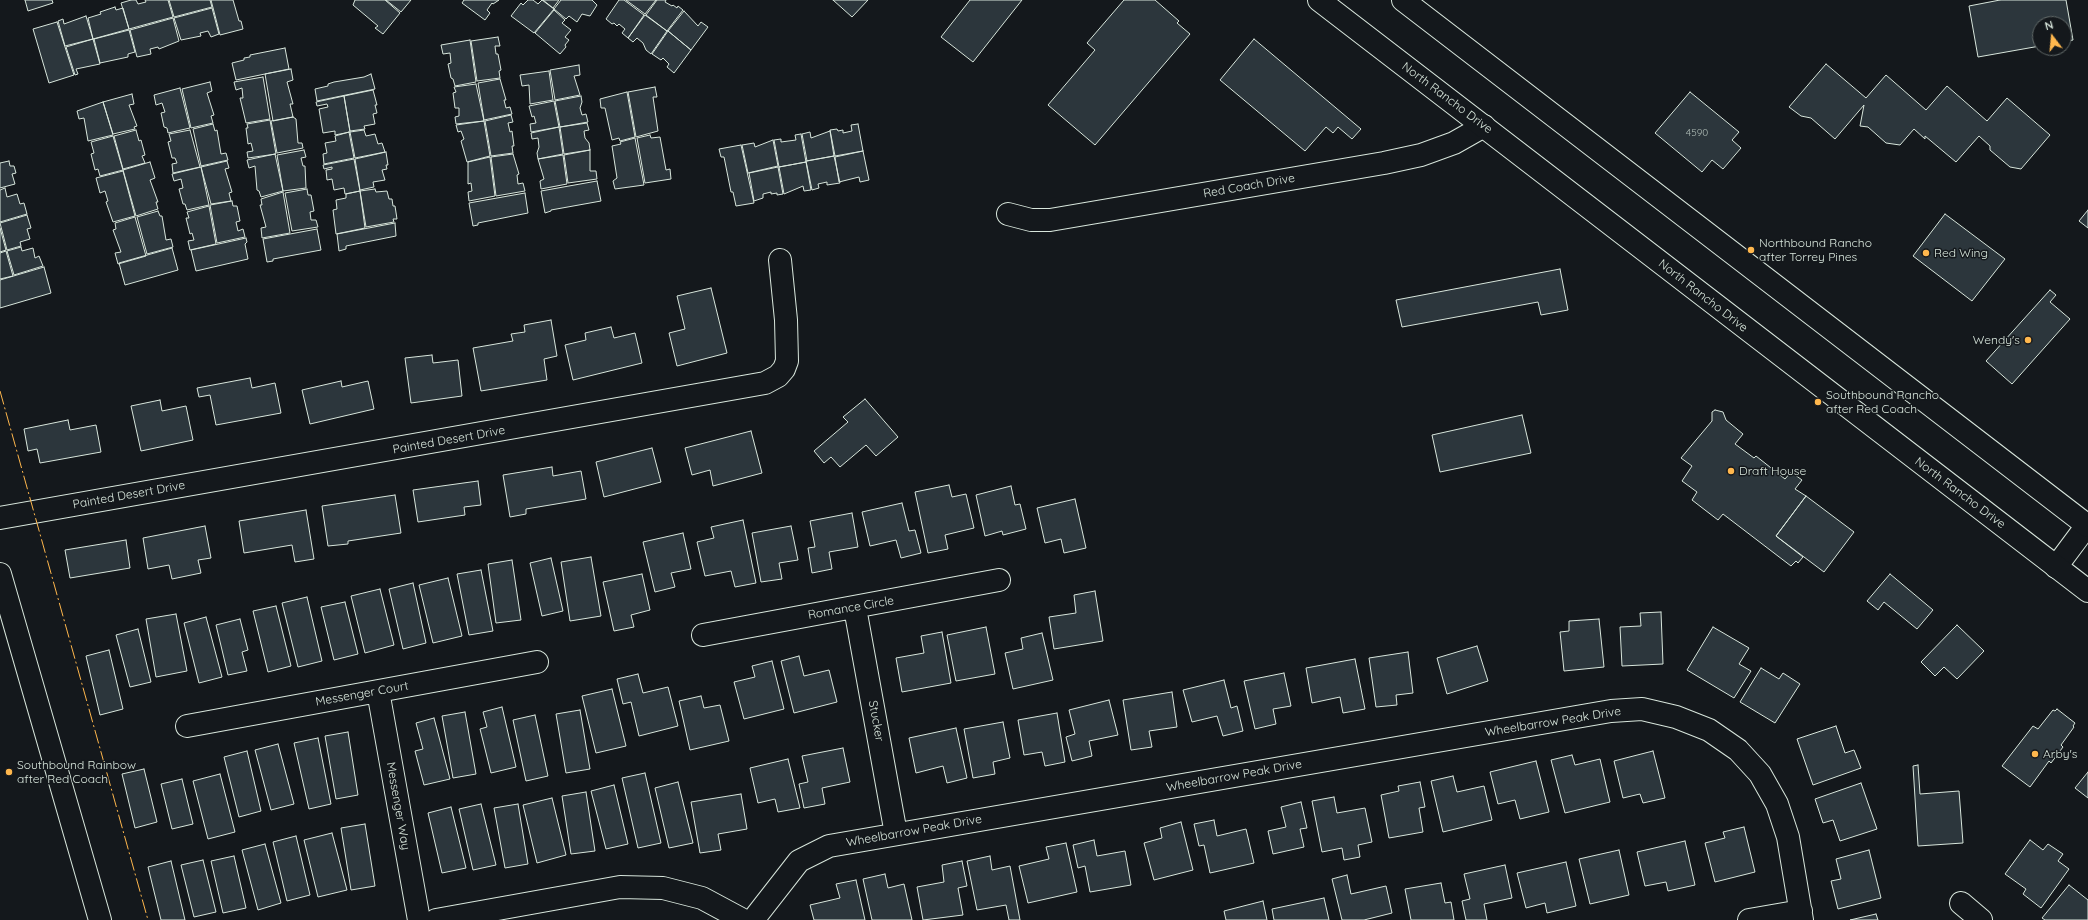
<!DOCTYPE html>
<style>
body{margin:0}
#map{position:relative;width:2088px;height:920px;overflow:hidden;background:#14181c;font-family:Quicksand,sans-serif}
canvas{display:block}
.north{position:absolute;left:2032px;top:16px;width:40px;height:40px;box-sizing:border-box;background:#14181c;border:1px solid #626a69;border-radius:50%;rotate:344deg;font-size:11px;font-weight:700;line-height:16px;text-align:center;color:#d8e6dc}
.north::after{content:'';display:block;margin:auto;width:14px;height:18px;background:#ffb74d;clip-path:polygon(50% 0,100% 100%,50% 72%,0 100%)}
</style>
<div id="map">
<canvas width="2088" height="920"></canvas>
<div class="north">N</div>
</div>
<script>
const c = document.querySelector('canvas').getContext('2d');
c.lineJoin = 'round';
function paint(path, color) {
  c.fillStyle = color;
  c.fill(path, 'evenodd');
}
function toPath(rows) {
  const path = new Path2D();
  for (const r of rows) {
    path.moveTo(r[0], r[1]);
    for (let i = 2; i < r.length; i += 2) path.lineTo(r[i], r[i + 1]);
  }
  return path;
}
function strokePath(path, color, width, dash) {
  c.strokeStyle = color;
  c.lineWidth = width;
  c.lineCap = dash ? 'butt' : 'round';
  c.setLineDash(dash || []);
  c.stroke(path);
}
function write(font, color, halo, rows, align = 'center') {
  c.font = font + ' Quicksand,sans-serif';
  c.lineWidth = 3;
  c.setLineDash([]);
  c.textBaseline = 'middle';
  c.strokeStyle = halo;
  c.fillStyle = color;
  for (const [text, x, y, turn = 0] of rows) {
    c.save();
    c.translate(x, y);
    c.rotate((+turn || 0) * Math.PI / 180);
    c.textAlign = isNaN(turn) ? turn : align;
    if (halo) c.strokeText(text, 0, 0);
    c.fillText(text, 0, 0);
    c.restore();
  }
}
const building = toPath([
 [25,0,52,0,53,3,28,11,25,0],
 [131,0,136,0,138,4,146,2,145,0,168,0,173,17,129,29,121,3,131,0],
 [169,0,210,0,212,7,174,17,169,0],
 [211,0,233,0,239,21,241,21,243,29,220,35,211,0],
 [355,0,385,0,400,13,383,34,375,28,378,26,353,5,355,0],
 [386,0,411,0,401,12,386,0],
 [464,0,499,0,493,4,492,3,487,10,490,13,485,20,462,3,464,0],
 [528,0,533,0,538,4,542,0,554,9,534,33,511,16,521,3,523,5,528,0],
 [543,0,559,0,553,8,543,0],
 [561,0,592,0,597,5,590,16,582,14,577,22,569,16,566,19,554,9,561,0],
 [619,0,624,0,644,15,628,38,622,33,625,29,619,24,617,26,614,23,612,24,606,19,619,0],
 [626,0,656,0,645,14,626,0],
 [657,0,666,0,665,2,672,6,673,5,677,8,678,6,683,10,667,31,646,15,657,0],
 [833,0,868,0,852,17,833,0],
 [970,0,1022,0,973,62,941,37,970,0],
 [1124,0,1155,0,1179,21,1177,23,1190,34,1095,145,1048,105,1095,50,1087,43,1124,0],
 [2000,0,2066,0,2073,40,2064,42,2064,24,2040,24,2040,46,1978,57,1969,6,2000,0],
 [115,7,116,10,123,8,129,29,93,39,88,18,101,14,100,12,115,7],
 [212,8,219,34,211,37,208,31,200,33,201,36,181,40,174,18,212,8],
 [554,10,565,20,562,23,571,30,565,37,569,40,565,45,566,47,560,54,535,33,554,10],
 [684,11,698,26,701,22,708,27,691,50,668,31,684,11],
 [645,15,667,31,651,54,646,50,643,43,637,38,633,42,628,38,645,15],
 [86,16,93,39,65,46,58,21,63,19,64,24,86,16],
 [173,18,179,41,159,49,158,47,150,49,151,54,137,57,130,30,173,18],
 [57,22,74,75,49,83,33,29,57,22],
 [129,30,135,52,128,54,128,57,100,63,94,39,129,30],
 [668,31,691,50,674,73,667,67,669,64,663,58,661,60,652,54,668,31],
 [498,37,500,46,495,46,496,54,498,54,501,70,499,71,500,78,477,81,471,41,498,37],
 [93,39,100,64,76,69,78,74,75,75,66,47,93,39],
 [1254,39,1361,129,1352,139,1338,127,1333,133,1326,127,1305,151,1220,80,1254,39],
 [470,40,476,82,455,86,453,79,451,78,448,64,451,63,450,53,443,54,441,45,470,40],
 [285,48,289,69,236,80,232,63,244,60,244,58,250,57,250,55,285,48],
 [1826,64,1866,98,1886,75,1926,110,1947,86,1987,121,2007,98,2050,135,2021,169,2010,167,1990,150,1990,146,1979,136,1956,162,1925,136,1925,139,1914,129,1900,145,1886,143,1868,127,1860,126,1864,105,1835,139,1811,118,1801,116,1789,107,1826,64],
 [579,65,580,75,574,76,580,95,555,100,550,70,579,65],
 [291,69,293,80,287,82,293,104,290,104,293,117,273,121,265,74,291,69],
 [549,71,553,100,530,104,529,85,522,86,520,75,549,71],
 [371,74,375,89,317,101,315,89,328,86,328,84,334,82,364,77,371,74],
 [263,77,270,119,246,123,240,98,243,98,242,88,236,90,234,82,263,77],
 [500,79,506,100,504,100,506,108,510,107,512,114,484,120,478,83,500,79],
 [210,82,212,91,207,93,214,115,211,116,213,123,191,128,182,89,210,82],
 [476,84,484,121,456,124,455,117,459,116,459,108,455,108,453,93,456,92,454,87,476,84],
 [655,87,657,97,653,97,658,131,636,137,628,92,655,87],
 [180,88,190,128,168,133,167,128,164,127,161,113,165,112,162,103,156,105,154,95,180,88],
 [373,90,377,105,375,105,377,113,373,114,375,124,364,126,365,129,350,131,344,96,373,90],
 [627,92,635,137,620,141,619,138,612,140,605,108,601,108,600,99,627,92],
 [1690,92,1739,132,1732,140,1741,148,1723,169,1712,160,1702,172,1655,133,1690,92],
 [132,94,134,104,129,105,137,126,134,127,135,129,113,134,103,102,132,94],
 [344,96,350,132,335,135,335,131,323,133,319,109,328,107,327,104,317,106,316,102,344,96],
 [581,96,582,102,580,108,582,115,586,114,588,122,560,127,555,101,581,96],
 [554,101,559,127,531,132,530,124,536,123,534,116,532,117,529,106,554,101],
 [103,102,113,135,88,141,84,118,79,119,77,111,103,102],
 [511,115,513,122,508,123,510,132,512,131,514,146,512,146,513,153,491,156,485,121,511,115],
 [293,117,296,119,298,143,302,143,303,148,277,153,271,121,293,117],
 [270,120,276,154,248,158,247,152,253,151,251,143,248,144,246,128,248,128,247,124,270,120],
 [484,121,490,156,467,162,461,141,464,139,461,131,458,132,456,125,484,121],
 [587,123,589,130,584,131,585,138,589,143,590,150,564,154,560,127,587,123],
 [213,124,215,131,217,130,221,154,226,153,228,160,201,166,193,129,213,124],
 [858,124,863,151,835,156,830,130,837,129,838,131,843,130,843,133,852,131,851,125,858,124],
 [559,127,563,154,538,159,537,153,539,147,538,138,532,139,531,133,559,127],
 [136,130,139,141,141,140,145,155,142,156,145,163,123,169,114,136,136,130],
 [190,130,200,167,173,173,172,164,177,163,175,158,172,158,168,142,171,141,169,134,190,130],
 [364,130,366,136,375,134,378,144,382,143,385,152,355,158,350,132,364,130],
 [830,131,834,156,807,161,802,134,810,132,811,138,830,131],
 [349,132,354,158,324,164,323,154,327,153,325,143,336,141,335,136,349,132],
 [801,134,806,162,779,167,774,140,781,139,781,142,796,140,795,135,801,134],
 [650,135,651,138,660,137,666,170,670,169,671,179,645,183,637,138,650,135],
 [113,136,123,170,100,176,98,169,95,170,91,154,94,153,91,142,113,136],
 [635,138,644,185,615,189,613,181,617,178,612,146,621,144,620,142,635,138],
 [773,140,778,166,748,173,742,145,754,143,755,147,773,140],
 [741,145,754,203,736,206,733,192,731,192,724,157,721,157,719,149,741,145],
 [304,150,306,157,301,158,303,166,305,166,306,188,283,191,277,155,304,150],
 [590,150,590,171,596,171,597,179,568,183,564,155,590,150],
 [863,151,869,180,860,182,859,177,839,182,835,157,863,151],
 [386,152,388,165,386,165,387,169,382,170,385,180,373,182,374,187,360,190,355,159,386,152],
 [275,154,283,191,261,197,259,191,257,190,255,166,249,168,247,160,275,154],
 [513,154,519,174,517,175,518,184,523,183,525,191,496,196,491,157,513,154],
 [563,155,567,184,541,189,540,181,544,179,538,159,563,155],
 [834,156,840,183,827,185,827,182,818,184,819,188,812,190,806,161,834,156],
 [490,157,495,196,469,201,468,192,472,191,471,183,468,184,468,162,490,157],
 [354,159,360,191,345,194,344,188,334,190,332,179,327,180,326,170,332,169,332,167,324,169,323,165,354,159],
 [9,161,10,166,14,166,16,173,12,174,15,184,0,188,0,163,9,161],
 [227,161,229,168,225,169,232,192,229,193,231,201,211,204,201,167,227,161],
 [150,162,155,178,150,180,158,202,156,202,158,209,136,216,123,170,150,162],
 [806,162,811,190,804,191,803,186,784,194,779,167,806,162],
 [201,167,209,205,187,210,185,204,183,204,179,189,183,188,181,179,174,181,172,174,201,167],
 [778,167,783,194,777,195,777,193,771,194,771,192,763,194,763,198,754,201,749,173,778,167],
 [123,171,135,216,113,222,106,202,108,201,105,191,100,193,96,178,123,171],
 [597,181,601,201,551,210,551,211,545,213,541,191,597,181],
 [5,188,7,197,17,194,20,204,24,203,27,214,0,222,0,190,5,188],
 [307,189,308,195,311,195,314,211,310,212,311,220,316,220,318,227,292,231,285,193,307,189],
 [375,189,376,192,387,191,389,199,392,199,393,206,395,206,397,219,393,219,394,222,366,227,360,191,375,189],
 [360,191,365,228,336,234,333,210,337,209,336,200,346,198,346,194,360,191],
 [283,192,290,233,262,238,261,228,266,227,260,205,262,205,261,199,283,192],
 [525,193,528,213,478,223,478,225,473,226,469,203,525,193],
 [232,201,233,206,237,206,240,221,236,222,238,231,243,229,245,237,217,243,210,205,232,201],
 [209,206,216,244,190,250,188,241,194,240,192,233,190,234,186,218,189,218,187,212,209,206],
 [2088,210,2088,228,2079,221,2088,210],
 [158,211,160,216,162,216,166,240,171,239,173,247,147,254,137,217,158,211],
 [1945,214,2005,259,1972,301,1913,256,1945,214],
 [27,215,31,228,27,229,30,239,20,242,21,246,7,250,0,223,27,215],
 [135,217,146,256,118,264,115,253,121,252,113,230,116,229,115,223,135,217],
 [395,223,396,236,346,246,346,249,339,251,337,234,395,223],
 [0,228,6,250,0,252,0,228],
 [317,229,321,250,273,259,273,261,267,262,263,239,317,229],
 [246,238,247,242,245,244,248,259,196,271,191,250,246,238],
 [21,247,22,251,33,248,35,258,39,256,43,266,14,275,7,251,21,247],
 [172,248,178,270,125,285,119,263,172,248],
 [6,251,13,276,0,279,0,253,6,251],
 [44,267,51,293,0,308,0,280,44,267],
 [1560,269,1568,310,1541,315,1538,302,1402,327,1396,300,1560,269],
 [711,288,727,353,677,366,669,333,685,329,677,296,711,288],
 [2050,290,2056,295,2050,302,2070,319,2012,384,1986,361,2050,290],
 [551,320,557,356,544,359,547,380,481,391,473,348,513,341,511,334,525,332,524,325,551,320],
 [611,327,614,338,635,333,642,363,573,380,565,345,586,340,585,333,611,327],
 [432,355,433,363,458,360,462,396,411,403,405,358,432,355],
 [250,378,252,388,275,383,281,413,216,425,210,395,199,397,197,388,250,378],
 [341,381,342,387,368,381,374,409,310,424,302,390,341,381],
 [865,399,898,437,876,456,866,445,840,467,831,457,824,463,814,451,848,422,843,417,865,399],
 [160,400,162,411,186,406,193,440,141,451,131,406,160,400],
 [1715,410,1723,412,1726,420,1743,434,1735,444,1754,458,1756,456,1785,479,1791,472,1802,480,1795,489,1806,496,1776,536,1803,557,1798,563,1796,561,1791,566,1723,514,1718,520,1692,500,1697,492,1682,481,1692,466,1681,458,1712,421,1712,412,1715,410],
 [1522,415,1531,453,1440,472,1432,435,1522,415],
 [68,420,70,430,96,425,101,452,40,463,37,449,28,451,24,429,68,420],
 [751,431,762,473,713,486,710,470,692,475,685,448,751,431],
 [652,448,661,482,604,497,596,462,652,448],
 [552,467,553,476,581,471,586,499,526,509,526,514,510,517,503,475,552,467],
 [478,481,481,505,464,507,465,515,418,522,413,490,478,481],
 [949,485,952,497,966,494,974,528,945,535,948,549,928,553,915,492,949,485],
 [1011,486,1015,505,1020,504,1026,529,1003,535,1002,531,985,536,976,495,1011,486],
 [395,495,401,533,348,541,348,544,328,546,322,506,395,495],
 [1806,496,1854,532,1824,572,1776,536,1806,496],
 [1075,499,1086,548,1064,553,1061,539,1045,543,1037,508,1075,499],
 [902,503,909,531,915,530,921,553,901,558,896,540,870,546,862,512,902,503],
 [306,510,314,559,295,562,292,545,244,553,239,521,306,510],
 [852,513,858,547,829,552,832,569,812,573,808,548,815,547,810,521,852,513],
 [743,520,756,583,735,587,731,571,705,576,697,542,714,538,711,527,743,520],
 [205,526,211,558,198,560,201,573,172,579,169,565,148,569,143,538,205,526],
 [791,526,798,560,779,563,782,579,761,582,752,533,791,526],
 [683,533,691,569,671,573,675,587,655,592,643,542,683,533],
 [126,540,130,568,70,578,65,550,126,540],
 [591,557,601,616,570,621,561,562,591,557],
 [551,558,563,611,542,616,530,563,551,558],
 [512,560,521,620,496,623,488,564,512,560],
 [481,570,493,631,469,635,457,574,481,570],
 [642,574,650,610,631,615,634,627,614,631,603,582,642,574],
 [1890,574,1933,610,1917,629,1884,602,1878,610,1867,601,1890,574],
 [448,578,462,636,433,643,419,585,448,578],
 [413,583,426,643,403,649,389,589,413,583],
 [380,589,394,645,365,653,351,596,380,589],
 [1095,591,1103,641,1054,649,1049,617,1076,613,1074,595,1095,591],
 [307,597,322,661,298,667,282,603,307,597],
 [345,602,358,654,334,660,321,607,345,602],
 [276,606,291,666,268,672,253,611,276,606],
 [1661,612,1663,664,1622,666,1620,627,1641,626,1640,613,1661,612],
 [176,614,187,671,156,677,146,619,176,614],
 [206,617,222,677,199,683,184,623,206,617],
 [240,619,248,650,242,652,247,671,228,675,216,625,240,619],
 [1599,619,1604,667,1564,671,1560,632,1569,631,1569,621,1599,619],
 [1957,625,1984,651,1957,679,1944,667,1935,676,1921,662,1957,625],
 [986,627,995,674,956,681,947,635,986,627],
 [1713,627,1749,648,1739,664,1751,671,1734,698,1687,670,1713,627],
 [138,629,151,682,130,687,116,635,138,629],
 [942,632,951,683,902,692,896,658,924,653,921,636,942,632],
 [1042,633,1053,680,1013,689,1005,653,1023,649,1021,638,1042,633],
 [1477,646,1488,681,1447,694,1437,658,1477,646],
 [109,650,123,709,100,715,86,656,109,650],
 [1408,652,1413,693,1396,695,1397,705,1376,707,1369,658,1408,652],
 [799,656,804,676,829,670,837,702,794,713,781,661,799,656],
 [1355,659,1365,709,1343,713,1340,697,1312,703,1306,668,1355,659],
 [772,661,784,709,744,719,734,682,755,677,752,666,772,661],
 [1761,668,1779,679,1783,673,1800,684,1775,723,1740,702,1761,668],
 [1284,673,1291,706,1273,709,1276,724,1255,729,1244,681,1284,673],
 [638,674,643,693,668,687,678,726,639,736,631,702,623,704,617,679,638,674],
 [1224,680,1231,708,1237,706,1243,731,1223,736,1217,716,1192,722,1183,690,1224,680],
 [612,689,626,746,596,753,582,696,612,689],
 [1172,692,1177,727,1149,731,1152,747,1131,750,1123,700,1172,692],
 [701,696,704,708,720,705,729,741,690,750,679,701,701,696],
 [1109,700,1118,735,1089,741,1092,756,1072,761,1066,737,1075,734,1069,710,1109,700],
 [502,707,516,767,491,773,480,729,487,727,483,712,502,707],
 [2057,709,2075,723,2073,726,2074,727,2061,745,2063,747,2051,763,2049,761,2030,787,2002,766,2033,726,2038,729,2053,710,2055,711,2057,709],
 [580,710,590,769,566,773,556,714,580,710],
 [465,712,476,774,453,778,442,716,465,712],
 [1057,713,1065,762,1045,766,1042,752,1024,755,1018,720,1057,713],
 [535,715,548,776,526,781,513,720,535,715],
 [434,718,450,779,424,785,415,751,423,749,416,723,434,718],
 [1003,722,1010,758,993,762,995,774,973,778,964,729,1003,722],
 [1836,726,1845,753,1854,750,1861,768,1813,785,1797,739,1836,726],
 [956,728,967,778,947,783,943,766,916,773,909,738,956,728],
 [348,732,358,795,336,799,325,736,348,732],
 [318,738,331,804,309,809,294,743,318,738],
 [278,744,294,804,271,810,255,750,278,744],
 [843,748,850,782,822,788,825,804,804,808,799,784,808,782,802,756,843,748],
 [247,751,261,811,239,817,224,757,247,751],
 [1653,751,1665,798,1643,803,1640,794,1623,798,1614,761,1653,751],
 [1572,755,1575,765,1600,759,1610,802,1565,813,1551,760,1572,755],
 [788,759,800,808,778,812,775,799,758,803,750,768,788,759],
 [1536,761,1549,812,1520,819,1515,800,1498,804,1490,772,1536,761],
 [1918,765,1920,794,1959,791,1963,843,1918,846,1913,766,1918,765],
 [144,769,157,822,135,828,122,774,144,769],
 [2088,772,2088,798,2075,788,2088,772],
 [645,773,661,843,638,848,622,778,645,773],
 [220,774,235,832,208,839,193,781,220,774],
 [1453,776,1457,792,1484,786,1492,820,1443,832,1431,781,1453,776],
 [182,779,193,824,172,829,161,784,182,779],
 [678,782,693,843,669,848,655,788,678,782],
 [1420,782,1425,807,1419,808,1423,832,1389,838,1381,795,1399,791,1398,786,1420,782],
 [1861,783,1877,829,1840,841,1833,820,1823,823,1815,799,1861,783],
 [614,785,628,844,606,849,591,791,614,785],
 [586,792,595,851,571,854,562,796,586,792],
 [741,794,747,829,718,834,721,850,700,853,691,802,741,794],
 [1334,797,1337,813,1365,808,1372,842,1358,845,1360,857,1344,860,1342,848,1322,852,1312,801,1334,797],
 [552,798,566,855,537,863,523,805,552,798],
 [1301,802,1307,828,1300,829,1304,847,1273,854,1268,831,1286,827,1281,807,1301,802],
 [481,804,496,865,473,870,459,809,481,804],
 [518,804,528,864,505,868,494,808,518,804],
 [451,807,466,868,442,873,428,813,451,807],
 [1214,820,1217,836,1246,829,1254,863,1210,873,1204,845,1199,846,1194,824,1214,820],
 [1181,822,1193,870,1154,880,1144,843,1162,838,1160,828,1181,822],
 [365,824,375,886,351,890,341,828,365,824],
 [1744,827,1755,872,1715,882,1705,843,1725,838,1723,832,1744,827],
 [332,833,347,890,318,897,304,840,332,833],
 [296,836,310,895,287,901,273,842,296,836],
 [1094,840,1097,856,1125,851,1131,885,1090,892,1085,866,1078,868,1073,845,1094,840],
 [2030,840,2043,850,2048,844,2063,854,2058,861,2069,869,2041,908,2023,894,2026,889,2005,874,2030,840],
 [1685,841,1695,885,1668,891,1666,882,1645,886,1637,852,1685,841],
 [1066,843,1077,892,1028,903,1019,866,1049,859,1046,847,1066,843],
 [265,844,281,903,258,910,242,850,265,844],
 [1619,850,1629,895,1590,904,1579,859,1619,850],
 [1869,850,1881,898,1838,909,1831,881,1841,879,1836,859,1869,850],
 [234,856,246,908,223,913,211,861,234,856],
 [990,856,992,870,1010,866,1020,920,1009,920,1006,905,977,910,967,861,990,856],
 [203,860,216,912,194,917,181,865,203,860],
 [171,861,185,920,161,920,148,867,171,861],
 [962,861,967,886,958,888,963,915,923,920,917,887,944,882,942,865,962,861],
 [1566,862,1576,906,1547,913,1545,903,1526,908,1517,873,1566,862],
 [1505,865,1512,898,1484,904,1487,920,1466,920,1462,901,1470,899,1464,874,1505,865],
 [885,874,888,888,904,884,912,920,872,920,863,879,885,874],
 [1347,875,1351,894,1386,886,1392,913,1364,920,1342,920,1332,879,1347,875],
 [856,880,865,920,814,920,810,905,840,898,836,884,856,880],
 [1441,883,1445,903,1451,902,1454,920,1411,920,1405,889,1441,883],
 [2069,885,2088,900,2088,920,2045,920,2042,918,2069,885],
 [1324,898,1329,920,1274,920,1272,909,1324,898],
 [1263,901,1267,920,1226,920,1224,911,1263,901],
 [1876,914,1878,920,1850,920,1876,914]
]);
const minor = toPath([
 [1008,214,1031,220,1050,220,1384,163,1421,155,1454,143,1484,126],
 [0,518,765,383,778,376,784,369,787,361,786,320,780,260],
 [2056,567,2088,524],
 [855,608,896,834],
 [703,635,999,580],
 [378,691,419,920],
 [187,726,537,662],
 [1961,903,1981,920],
 [436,920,620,887,663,888,702,898,743,920],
 [753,920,799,861,829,846,1611,711,1642,709,1676,717,1709,730,1738,750,1760,774,1777,804,1788,837,1802,920],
 [1749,920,1801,911]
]);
const major = toPath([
 [1319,0,2088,591],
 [1403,0,2088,526],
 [0,574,100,920]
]);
const power = toPath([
 [0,391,148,920]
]);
const markers = [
 [1751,250,4,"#ffb74d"],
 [1926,253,4,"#ffb74d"],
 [2028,340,4,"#ffb74d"],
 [1818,402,4,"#ffb74d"],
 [1731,471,4,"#ffb74d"],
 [2035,754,4,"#ffb74d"],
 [9,772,4,"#ffb74d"]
];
const numberNames = [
 ["4590",1697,133]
];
const streetNames = [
 ["North Rancho Drive",1447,98,37],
 ["Red Coach Drive",1249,186,-10],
 ["North Rancho Drive",1703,296,38],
 ["Painted Desert Drive",449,440,-10],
 ["North Rancho Drive",1960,493,37],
 ["Painted Desert Drive",129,495,-10],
 ["Romance Circle",851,608,-10],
 ["Messenger Court",362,694,-10],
 ["Stucker",876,721,80],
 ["Wheelbarrow Peak Drive",1553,722,-9],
 ["Wheelbarrow Peak Drive",1234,776,-10],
 ["Messenger Way",398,806,80],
 ["Wheelbarrow Peak Drive",914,831,-10]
];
const poiNames = [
 ["Northbound Rancho",1759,243],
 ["after Torrey Pines",1759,257],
 ["Red Wing",1934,253],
 ["Wendy's",2020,340,"right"],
 ["Southbound Rancho",1826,395],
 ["after Red Coach",1826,409],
 ["Draft House",1739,471],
 ["Arby's",2043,754],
 ["Southbound Rainbow",17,765],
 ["after Red Coach",17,779]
];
paint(building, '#2c363c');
strokePath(building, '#d8e6dc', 1);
strokePath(minor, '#d8e6dc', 24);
strokePath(major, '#d8e6dc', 24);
strokePath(minor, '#14181c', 22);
strokePath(major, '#14181c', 22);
strokePath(power, '#ffb74d', 1, [14, 3, 2, 3]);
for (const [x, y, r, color] of markers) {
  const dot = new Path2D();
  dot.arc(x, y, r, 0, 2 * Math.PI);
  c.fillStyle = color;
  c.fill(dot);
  strokePath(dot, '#14181c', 1.5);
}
write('10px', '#adbab4', null, numberNames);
write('12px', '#d8e6dc', '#14181c', streetNames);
write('12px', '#d8e6dc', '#14181c', poiNames, 'left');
</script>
